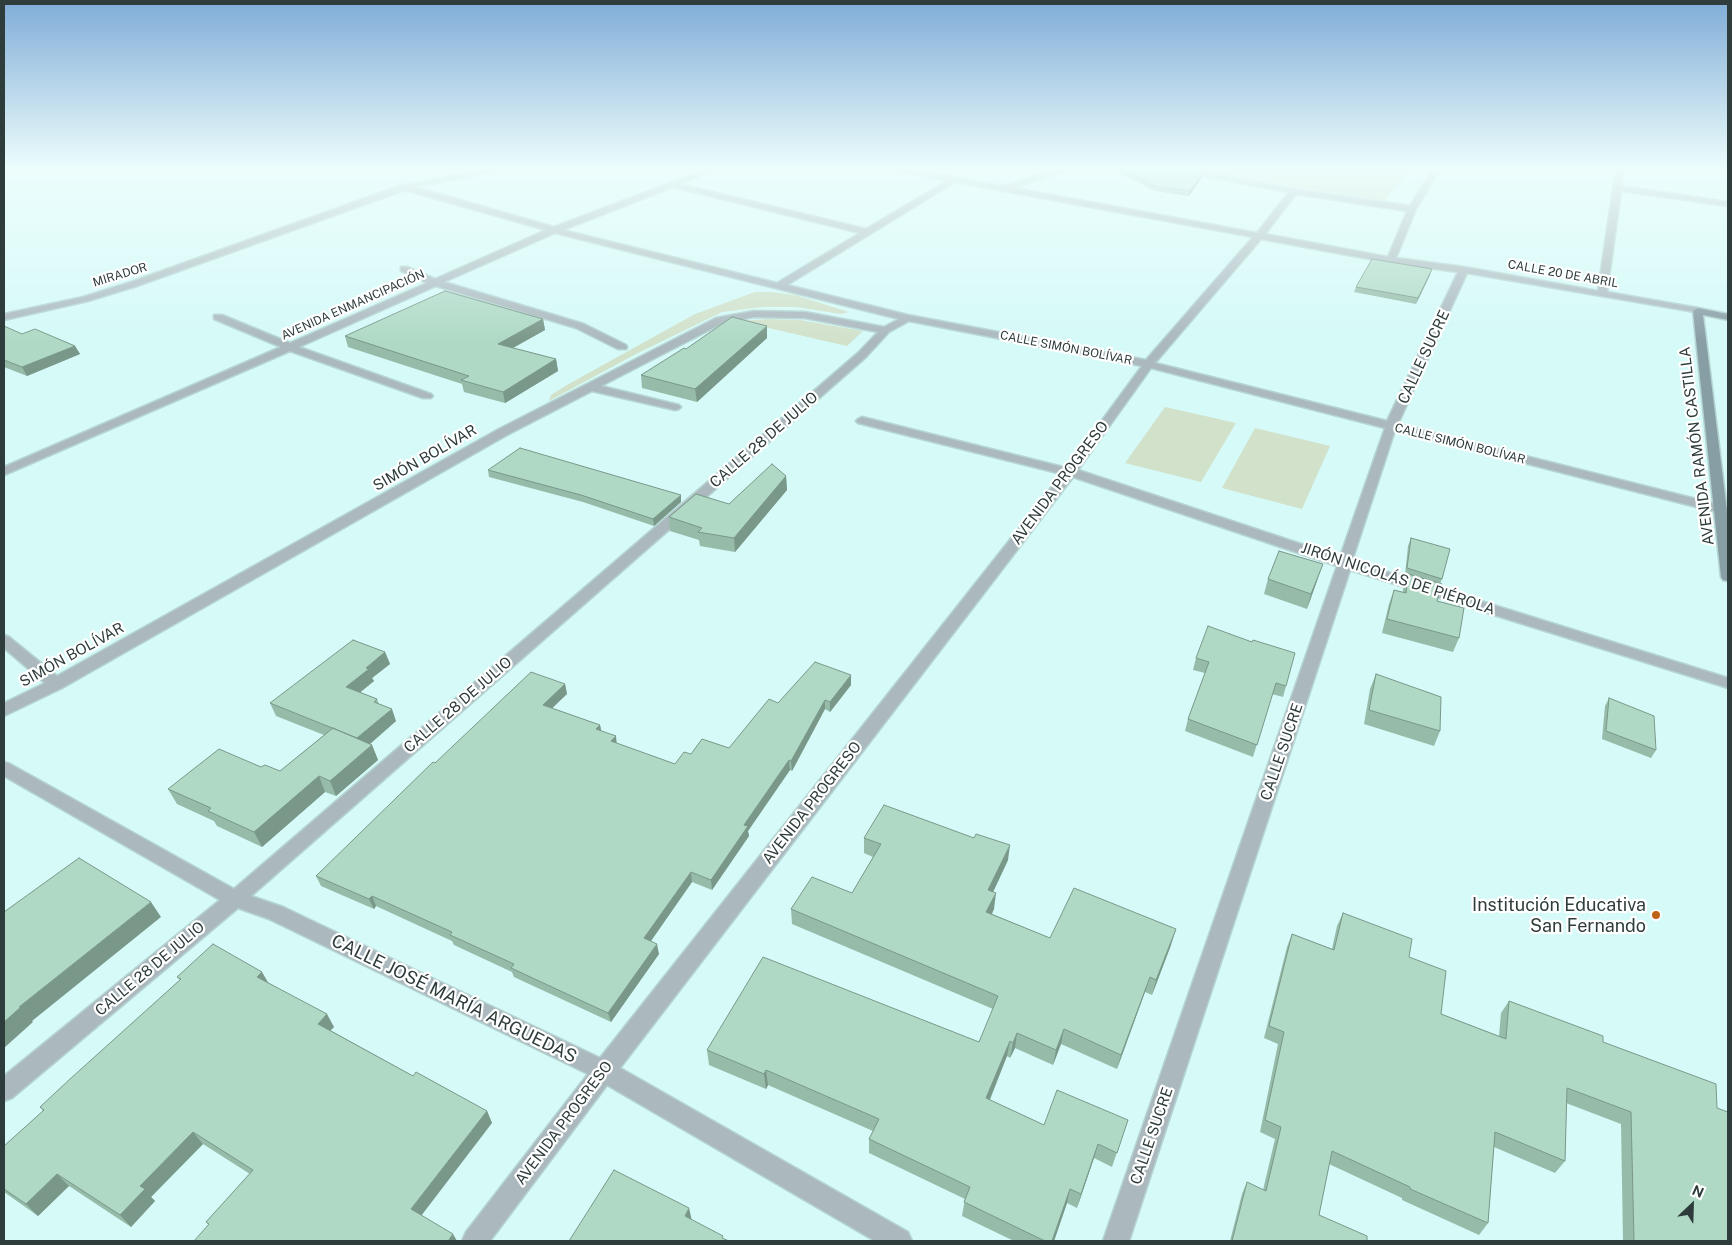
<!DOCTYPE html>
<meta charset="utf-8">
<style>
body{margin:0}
#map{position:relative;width:1732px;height:1245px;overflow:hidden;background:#d5faf8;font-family:"Public Sans",sans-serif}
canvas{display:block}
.frame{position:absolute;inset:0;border:5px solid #2e3d3c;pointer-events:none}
.north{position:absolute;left:1667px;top:1180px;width:50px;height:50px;-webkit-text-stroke:4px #fff;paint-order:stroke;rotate:24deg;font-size:14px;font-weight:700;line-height:20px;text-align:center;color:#2e3d3c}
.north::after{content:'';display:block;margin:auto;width:18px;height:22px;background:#2e3d3c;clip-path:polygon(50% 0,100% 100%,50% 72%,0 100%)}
</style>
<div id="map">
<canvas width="1732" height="1245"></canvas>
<div class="frame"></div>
<div class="north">N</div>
</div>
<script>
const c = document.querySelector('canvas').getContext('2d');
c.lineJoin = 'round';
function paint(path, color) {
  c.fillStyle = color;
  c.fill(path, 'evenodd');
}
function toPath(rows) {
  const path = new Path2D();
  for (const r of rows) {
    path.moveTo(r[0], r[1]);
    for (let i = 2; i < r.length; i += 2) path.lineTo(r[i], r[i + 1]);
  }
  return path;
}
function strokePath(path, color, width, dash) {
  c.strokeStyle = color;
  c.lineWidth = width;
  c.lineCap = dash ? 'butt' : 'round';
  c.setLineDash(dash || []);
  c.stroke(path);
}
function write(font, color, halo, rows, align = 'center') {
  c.font = font + ' "Public Sans",sans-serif';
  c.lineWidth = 4.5;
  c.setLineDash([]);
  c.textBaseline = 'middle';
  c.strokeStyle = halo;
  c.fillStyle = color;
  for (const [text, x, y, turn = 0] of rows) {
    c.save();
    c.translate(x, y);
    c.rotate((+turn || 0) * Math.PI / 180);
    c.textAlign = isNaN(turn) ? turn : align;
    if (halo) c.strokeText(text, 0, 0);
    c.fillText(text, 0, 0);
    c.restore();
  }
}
const green = toPath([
 [1235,168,1417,168,1415,171,1410,171,1384,201,1288,186,1212,172],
 [755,292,771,292,795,295,849,312,841,314,796,307,762,307,722,312,636,354,549,401,551,395,567,385,695,314],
 [768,319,800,320,863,331,847,346,738,321],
 [1165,407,1236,423,1201,482,1125,463],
 [1255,428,1330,446,1302,509,1222,488]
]);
const street = toPath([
 [494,168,510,168,415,187,554,227,709,168,720,168,680,184,866,229,947,181,887,168,904,168,1004,186,1059,168,1072,168,1014,188,1257,233,1289,192,1207,177,1181,168,1193,168,1208,173,1294,189,1410,206,1433,168,1441,168,1416,209,1396,258,1464,267,1598,291,1616,168,1624,168,1621,186,1728,202,1728,206,1621,191,1607,292,1698,308,1701,309,1701,313,1467,273,1398,424,1728,507,1728,515,1395,430,1352,561,1728,678,1728,688,1350,570,1129,1241,1103,1241,1337,566,1073,477,620,1068,908,1232,912,1241,875,1241,607,1085,490,1241,462,1241,466,1232,588,1074,269,919,238,908,12,1098,4,1101,4,1076,220,900,4,776,4,762,10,764,234,889,858,353,878,332,805,318,754,317,723,323,601,386,679,405,681,407,679,409,675,410,592,391,507,435,62,688,4,716,4,703,45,683,4,648,4,635,9,637,57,676,499,429,716,318,754,311,805,312,884,327,899,319,555,233,444,282,584,324,626,345,627,347,626,349,618,349,576,328,436,286,299,347,431,394,433,396,431,398,423,398,290,351,4,475,4,467,281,347,214,319,214,315,222,315,290,343,427,283,401,271,401,267,407,267,435,279,546,230,405,190,137,286,88,301,4,320,4,314,83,297,131,282,402,185,494,168],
 [955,182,1253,237,1146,360,908,315,787,285,955,182],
 [673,187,860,233,777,283,563,230,673,187],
 [1296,194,1407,211,1388,257,1265,234,1296,194],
 [1261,239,1391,263,1458,272,1387,421,1155,363,1261,239],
 [909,321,1142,366,1067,468,862,417,858,419,856,421,858,423,1062,474,600,1058,283,907,251,896,866,357,889,332,909,321],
 [1151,368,1385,428,1340,557,1078,470,1151,368]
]);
const secondary = toPath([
 [1698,308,1728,314,1728,320,1703,315,1728,520,1728,581,1723,580,1721,577,1693,311,1698,308]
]);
const wall = toPath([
 [1110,168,1190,168,1203,172,1202,177,1189,196,1155,191],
 [1199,168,1209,168,1207,171],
 [1432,269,1430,275,1416,304,1354,292,1356,287],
 [543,319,545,330,513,348,556,359,558,371,505,403,464,392,462,384,348,347,345,336],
 [4,326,22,334,75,346,80,354,27,376,4,367],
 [767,338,697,402,642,388,641,375,686,349],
 [488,470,681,502,654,526,583,502,489,477],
 [786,476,787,490,735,552,700,546,699,540,670,531,669,517,729,504],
 [1411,538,1442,579,1440,584,1437,601,1459,638,1453,652,1382,633,1389,604,1394,590,1403,592,1403,589,1408,576,1405,575,1408,546],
 [1318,578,1307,609,1264,594,1268,579],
 [1252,642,1286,686,1283,697,1272,694,1253,757,1185,731,1188,719,1205,673,1193,670,1196,658],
 [385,652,390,664,372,678,374,681,360,692,377,699,379,704,396,721,370,744,372,745,378,760,336,796,325,792,262,847,217,826,214,821,177,804,168,789,261,767,280,771,324,735,276,716,270,703],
 [1376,674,1440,731,1434,746,1364,724,1370,689],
 [565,684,567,694,552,708,600,725,601,731,617,744,675,764,691,754,729,748,778,703,851,685,830,712,825,709,792,771,790,770,748,831,749,836,712,890,692,882,651,941,659,954,611,1022,514,977,512,972,454,945,452,941,376,906,374,909,321,886,316,876],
 [1609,698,1656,750,1651,758,1602,739,1605,706],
 [864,838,1008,860,993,892,994,909,992,914,1050,938,1171,945,1152,995,1145,992,1117,1069,1061,1044,1053,1065,1015,1048,1010,1058,1007,1056,990,1100,1044,1125,1123,1134,1112,1167,1094,1158,1077,1208,1067,1203,1054,1241,1014,1241,962,1216,965,1199,869,1153,869,1139,873,1131,768,1085,766,1089,709,1065,707,1050,979,1042,993,1009,792,924,791,909,852,893,873,857,864,853],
 [1343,913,1409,957,1441,1014,1499,1036,1501,1013,1509,1001,1603,1042,1717,1108,1728,1241,1623,1241,1621,1124,1566,1103,1565,1161,1555,1173,1494,1147,1488,1223,1479,1235,1402,1200,1402,1198,1329,1164,1319,1215,1367,1241,1230,1241,1242,1194,1247,1182,1263,1190,1275,1139,1260,1132,1278,1044,1264,1038,1287,947,1292,934,1332,949,1337,926],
 [177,977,269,983,334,1027,330,1030,413,1076,487,1111,492,1123,209,1225,206,1222,250,1174,203,1144,151,1197,155,1201,131,1227,69,1186,38,1216,4,1192,4,1146,43,1111,40,1107,180,980]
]);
const shadedWall = toPath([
 [1203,172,1202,177,1189,196,1190,191],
 [1432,269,1430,275,1416,304,1418,298],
 [543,319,545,330,500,355,498,344],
 [767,326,767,338,697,402,695,389],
 [75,346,80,354,27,376,22,367],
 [556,359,558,371,505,403,503,392],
 [786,476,787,490,735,552,734,538],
 [681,495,681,502,654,526,653,519],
 [1323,564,1318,578,1307,609,1311,594],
 [385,652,390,664,372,678,374,681,351,700,346,687,366,668],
 [851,675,851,685,830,712,830,702],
 [565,684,567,694,545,715,543,705],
 [825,700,825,709,792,771,791,761],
 [392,709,396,721,362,751,357,738],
 [600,725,602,734,596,729],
 [616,736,617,746,611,741],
 [372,745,378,760,336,796,330,781],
 [789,760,790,770,748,831,749,836,712,890,711,880,744,825],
 [319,776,325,792,262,847,254,832],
 [1010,845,1008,860,987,905,988,890],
 [691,872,692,882,646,948,644,938],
 [996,893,994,909,985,927,986,912],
 [372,896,376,906,374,909,369,899],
 [151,902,161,917,32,1021,33,1022,4,1048,4,1022,19,1007],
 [1176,929,1171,945,1152,995,1156,980],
 [657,944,659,954,611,1022,608,1013],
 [262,972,269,984,257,977],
 [1150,977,1145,992,1117,1069,1121,1055],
 [327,1014,334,1027,325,1036,318,1024],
 [1064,1029,1061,1044,1053,1065,1056,1050],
 [1017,1033,1015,1048,1010,1058,1013,1043],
 [1010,1041,1007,1056,984,1113,986,1098],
 [766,1070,768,1085,766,1089,764,1074],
 [487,1111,492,1123,418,1220,411,1209],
 [193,1132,203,1144,151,1197,155,1201,131,1227,120,1215,140,1186],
 [1098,1144,1094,1158,1077,1208,1081,1194],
 [57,1174,69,1186,38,1216,26,1204],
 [1070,1189,1067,1203,1054,1241,1052,1241],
 [689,1208,692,1221,685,1216],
 [453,1234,457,1241,448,1241]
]);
const building = toPath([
 [1120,168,1190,168,1203,172,1190,191,1155,186,1120,168],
 [1372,259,1432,269,1418,298,1356,287,1372,259],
 [445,291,543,319,498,344,556,359,503,392,461,380,469,376,345,336,445,291],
 [732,317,767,326,695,389,641,375,684,348,686,349,732,317],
 [4,326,22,334,35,329,75,346,22,367,4,360,4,326],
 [520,448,681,495,653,519,581,495,488,470,520,448],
 [772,464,786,476,734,538,698,532,702,528,669,517,696,494,729,504,772,464],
 [1411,538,1450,549,1442,579,1407,568,1411,538],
 [1279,551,1323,564,1311,594,1268,579,1279,551],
 [1408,574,1442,584,1437,601,1464,608,1459,638,1387,619,1394,590,1406,593,1408,574],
 [1208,626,1252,642,1253,640,1295,653,1286,686,1276,683,1257,745,1188,719,1209,662,1196,658,1208,626],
 [353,640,385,652,366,668,369,669,346,687,377,699,374,702,392,709,357,738,270,703,353,640],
 [815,662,851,675,830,702,825,700,791,761,789,760,744,825,748,826,711,880,691,872,644,938,657,944,608,1013,511,968,514,964,450,935,452,932,372,896,369,899,316,876,433,762,435,763,531,672,565,684,543,705,600,725,596,729,616,736,611,741,675,764,684,752,691,754,702,739,729,748,769,699,778,703,815,662],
 [1376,674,1441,697,1440,731,1369,710,1376,674],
 [1609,698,1654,716,1656,750,1606,731,1609,698],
 [333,728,372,745,330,781,319,776,254,832,208,811,211,808,168,789,219,749,261,767,265,765,280,771,333,728],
 [884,805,974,838,976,834,1010,845,988,890,996,893,986,912,1050,938,1074,888,1176,929,1156,980,1150,977,1121,1055,1064,1029,1056,1050,1017,1033,1013,1043,1010,1041,986,1098,1044,1125,1057,1090,1128,1120,1117,1153,1098,1144,1081,1194,1070,1189,1052,1241,1045,1241,964,1202,970,1187,869,1139,879,1119,766,1070,764,1074,707,1050,763,957,979,1042,998,996,791,909,812,877,852,893,881,844,864,838,884,805],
 [79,858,151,902,19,1007,21,1007,4,1022,4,912,79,858],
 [1343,913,1412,939,1409,957,1446,971,1441,1014,1506,1039,1509,1001,1603,1036,1603,1042,1716,1084,1717,1108,1728,1112,1728,1241,1634,1241,1631,1112,1567,1088,1565,1161,1495,1132,1488,1223,1410,1189,1410,1187,1332,1151,1319,1215,1367,1236,1367,1241,1232,1241,1247,1182,1266,1191,1281,1127,1265,1120,1284,1032,1269,1026,1292,934,1334,950,1343,913],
 [213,944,262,972,257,977,327,1014,318,1024,413,1076,416,1072,487,1111,411,1209,453,1234,448,1241,194,1241,209,1224,206,1222,253,1170,193,1132,140,1186,145,1189,120,1215,57,1174,26,1204,4,1189,4,1146,44,1110,40,1107,70,1079,181,979,177,977,213,944],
 [614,1170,689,1208,685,1216,723,1236,722,1238,729,1241,569,1241,614,1170]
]);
const markers = [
 [1656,915,5,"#c16219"]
];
const farStreetnames = [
 ["CALLE 20 DE ABRIL",1563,274,10],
 ["MIRADOR",120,275,-17],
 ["AVENIDA ENMANCIPACIÓN",353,305,-24],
 ["CALLE SIMÓN BOLÍVAR",1066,348,11],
 ["CALLE SIMÓN BOLÍVAR",1460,444,14]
];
const streetNames = [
 ["CALLE SUCRE",1424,357,-65],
 ["CALLE 28 DE JULIO",764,440,-41],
 ["AVENIDA RAMÓN CASTILLA",1697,446,-97],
 ["SIMÓN BOLÍVAR",425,458,-30],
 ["AVENIDA PROGRESO",1060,483,-53],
 ["JIRÓN NICOLÁS DE PIÉROLA",1398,579,18],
 ["SIMÓN BOLÍVAR",72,655,-29],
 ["CALLE 28 DE JULIO",458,705,-41],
 ["CALLE SUCRE",1282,752,-71],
 ["AVENIDA PROGRESO",812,803,-52],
 ["CALLE 28 DE JULIO",150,969,-40],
 ["AVENIDA PROGRESO",564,1123,-53],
 ["CALLE SUCRE",1152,1136,-71]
];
const nearPoinames = [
 ["Institución Educativa",1646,905],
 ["San Fernando",1646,926]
];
const nearStreetnames = [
 ["CALLE JOSÉ MARÍA ARGUEDAS",454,999,26]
];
paint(green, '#d1e1ca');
strokePath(street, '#b4d4d2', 3);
strokePath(secondary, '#b4d4d2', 3);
paint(street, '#abb9be');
paint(secondary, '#889ea5');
paint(wall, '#96bba9');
paint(shadedWall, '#7a988a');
paint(building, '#afd9c5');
strokePath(building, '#7a988a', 1);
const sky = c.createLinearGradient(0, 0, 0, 342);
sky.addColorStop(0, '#80acd7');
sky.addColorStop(0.49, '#ecfdfc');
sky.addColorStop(1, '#ecfdfc00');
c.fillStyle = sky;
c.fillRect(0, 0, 1732, 342);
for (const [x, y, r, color] of markers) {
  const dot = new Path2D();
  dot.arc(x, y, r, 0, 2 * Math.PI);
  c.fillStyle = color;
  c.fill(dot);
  strokePath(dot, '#fff', 2);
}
write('12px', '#2e3d3c', '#fff', farStreetnames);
write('15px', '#2e3d3c', '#fff', streetNames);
write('18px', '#2e3d3c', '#fff', nearPoinames, 'right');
write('18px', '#2e3d3c', '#fff', nearStreetnames);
</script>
